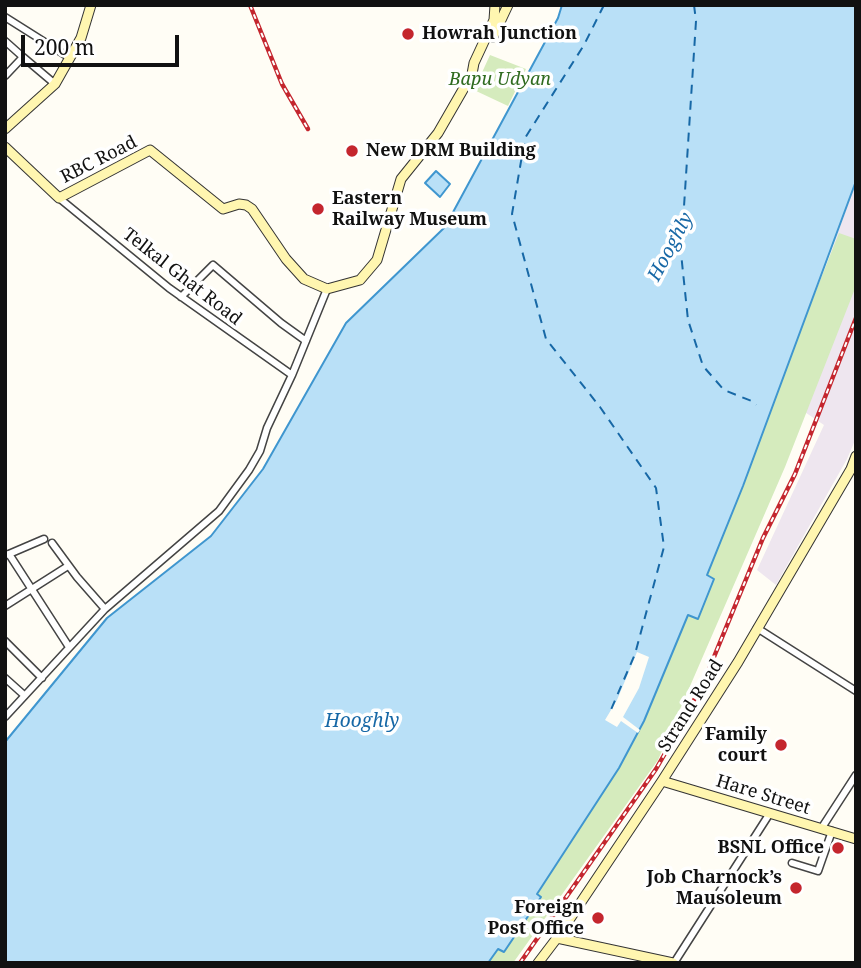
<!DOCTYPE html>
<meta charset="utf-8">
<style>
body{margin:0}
#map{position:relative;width:861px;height:968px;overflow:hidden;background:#fffdf5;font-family:"Noto Serif",serif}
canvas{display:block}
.frame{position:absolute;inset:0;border:7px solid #111;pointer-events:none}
.scale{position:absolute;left:21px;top:35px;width:158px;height:32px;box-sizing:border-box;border:4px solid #111;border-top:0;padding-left:9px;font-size:21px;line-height:24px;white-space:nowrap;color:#111;-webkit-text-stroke:5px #fff;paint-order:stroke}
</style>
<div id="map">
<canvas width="861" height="968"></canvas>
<div class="frame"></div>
<div class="scale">200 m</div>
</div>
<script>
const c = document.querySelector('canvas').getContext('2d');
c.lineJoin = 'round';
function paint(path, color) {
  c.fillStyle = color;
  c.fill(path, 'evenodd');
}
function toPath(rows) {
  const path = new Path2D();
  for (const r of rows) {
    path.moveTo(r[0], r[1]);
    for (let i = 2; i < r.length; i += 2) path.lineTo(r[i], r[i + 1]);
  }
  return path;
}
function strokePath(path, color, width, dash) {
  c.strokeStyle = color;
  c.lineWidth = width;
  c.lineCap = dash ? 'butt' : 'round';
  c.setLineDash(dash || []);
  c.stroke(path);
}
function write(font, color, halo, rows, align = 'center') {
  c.font = font + ' "Noto Serif",serif';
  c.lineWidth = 7;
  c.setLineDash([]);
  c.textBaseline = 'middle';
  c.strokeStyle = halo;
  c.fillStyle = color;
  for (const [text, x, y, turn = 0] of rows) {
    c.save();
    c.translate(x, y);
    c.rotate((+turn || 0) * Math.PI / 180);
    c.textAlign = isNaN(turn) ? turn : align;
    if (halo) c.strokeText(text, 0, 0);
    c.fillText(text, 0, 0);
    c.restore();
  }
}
const industrial = toPath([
 [856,181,856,438,847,459,776,585,757,570,824,425,781,396]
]);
const green = toPath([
 [490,55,526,69,508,106,474,90],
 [839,233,856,239,856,286,785,467,658,760,513,963,489,963,498,948,503,952,541,897,537,894,638,733,650,708]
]);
const water = toPath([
 [562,5,856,5,856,181,743,486,707,575,714,579,698,619,688,615,644,721,619,768,537,894,541,897,504,952,498,949,488,963,5,963,5,742,107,618,211,536,263,469,346,323,445,227,558,18,562,5],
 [436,171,450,184,440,197,425,183,436,171]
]);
const pier = toPath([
 [637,652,649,657,639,688,623,717,640,730,638,733,621,721,617,727,605,720,617,700]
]);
const ferry = toPath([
 [604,5,584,45,525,138,512,214,546,339,600,407,656,488,664,547,635,654,610,712],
 [694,5,696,21,681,253,688,320,703,366,724,390,754,402,756,405]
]);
const street = toPath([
 [5,17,70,58],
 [5,41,23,57,5,76],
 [23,57,55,84],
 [59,198,169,288,292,375],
 [181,297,213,265,281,323,306,341],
 [52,543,77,577,105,609],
 [9,554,44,539],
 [5,555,9,554,69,647],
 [5,606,68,566],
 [757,628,856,691],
 [5,641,42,678],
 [5,678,24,695],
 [5,717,105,609,219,511,249,470,260,451,267,428,292,375,327,289],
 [821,829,856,775],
 [792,863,818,871,832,831],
 [674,963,770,813]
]);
const secondary = toPath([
 [493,37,508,5],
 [5,129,55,84,81,38,91,5],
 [5,147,59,198,150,150,223,209,239,204,246,205,252,209,286,259,304,279,327,289,360,280,377,260,401,179,438,133,472,74,474,63,494,20,495,5],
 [662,781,856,839],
 [557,938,673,963],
 [538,963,557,938,662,781,738,662,851,469,856,456]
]);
const rail = toPath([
 [250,5,282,84,308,129],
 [520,963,656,769,686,717,709,669,763,538,795,474,856,318]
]);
const markers = [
 [408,34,7,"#c4262e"],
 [352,151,7,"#c4262e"],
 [318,209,7,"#c4262e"],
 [781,745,7,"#c4262e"],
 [838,848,7,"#c4262e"],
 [796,888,7,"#c4262e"],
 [598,918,7,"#c4262e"]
];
const poiNames = [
 ["Howrah Junction",422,34,"left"],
 ["New DRM Building",366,151,"left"],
 ["Eastern",332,199,"left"],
 ["Railway Museum",332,220,"left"],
 ["Family",767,735],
 ["court",767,756],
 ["BSNL Office",824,848],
 ["Job Charnock’s",782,878],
 ["Mausoleum",782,899],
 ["Foreign",584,908],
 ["Post Office",584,929]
];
const parkNames = [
 ["Bapu Udyan",500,80]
];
const streetNames = [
 ["RBC Road",99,160,-27],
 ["Telkal Ghat Road",182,277,38],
 ["Strand Road",691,706,-58],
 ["Hare Street",763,795,17]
];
const waterNames = [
 ["Hooghly",671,247,-62],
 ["Hooghly",362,722]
];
paint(industrial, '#eee6ef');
paint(green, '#d5ebbd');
paint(water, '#b9e0f7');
strokePath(water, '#3f96cf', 2);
paint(pier, '#fffdf5');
strokePath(ferry, '#1768a6', 2, [9, 7]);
strokePath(street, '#444', 9);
strokePath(secondary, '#333', 11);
strokePath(street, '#fff', 6);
strokePath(secondary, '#fff6b0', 9);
strokePath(rail, '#c4262e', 4.5);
strokePath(rail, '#fff', 2, [5]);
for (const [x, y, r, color] of markers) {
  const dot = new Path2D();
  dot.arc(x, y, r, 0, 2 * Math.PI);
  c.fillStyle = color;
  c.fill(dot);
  strokePath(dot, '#fff', 2.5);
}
write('bold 18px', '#111', '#fff', poiNames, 'right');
write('italic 18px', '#2f6b1f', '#fff', parkNames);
write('18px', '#111', '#fff', streetNames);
write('italic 19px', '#1768a6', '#fff', waterNames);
</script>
